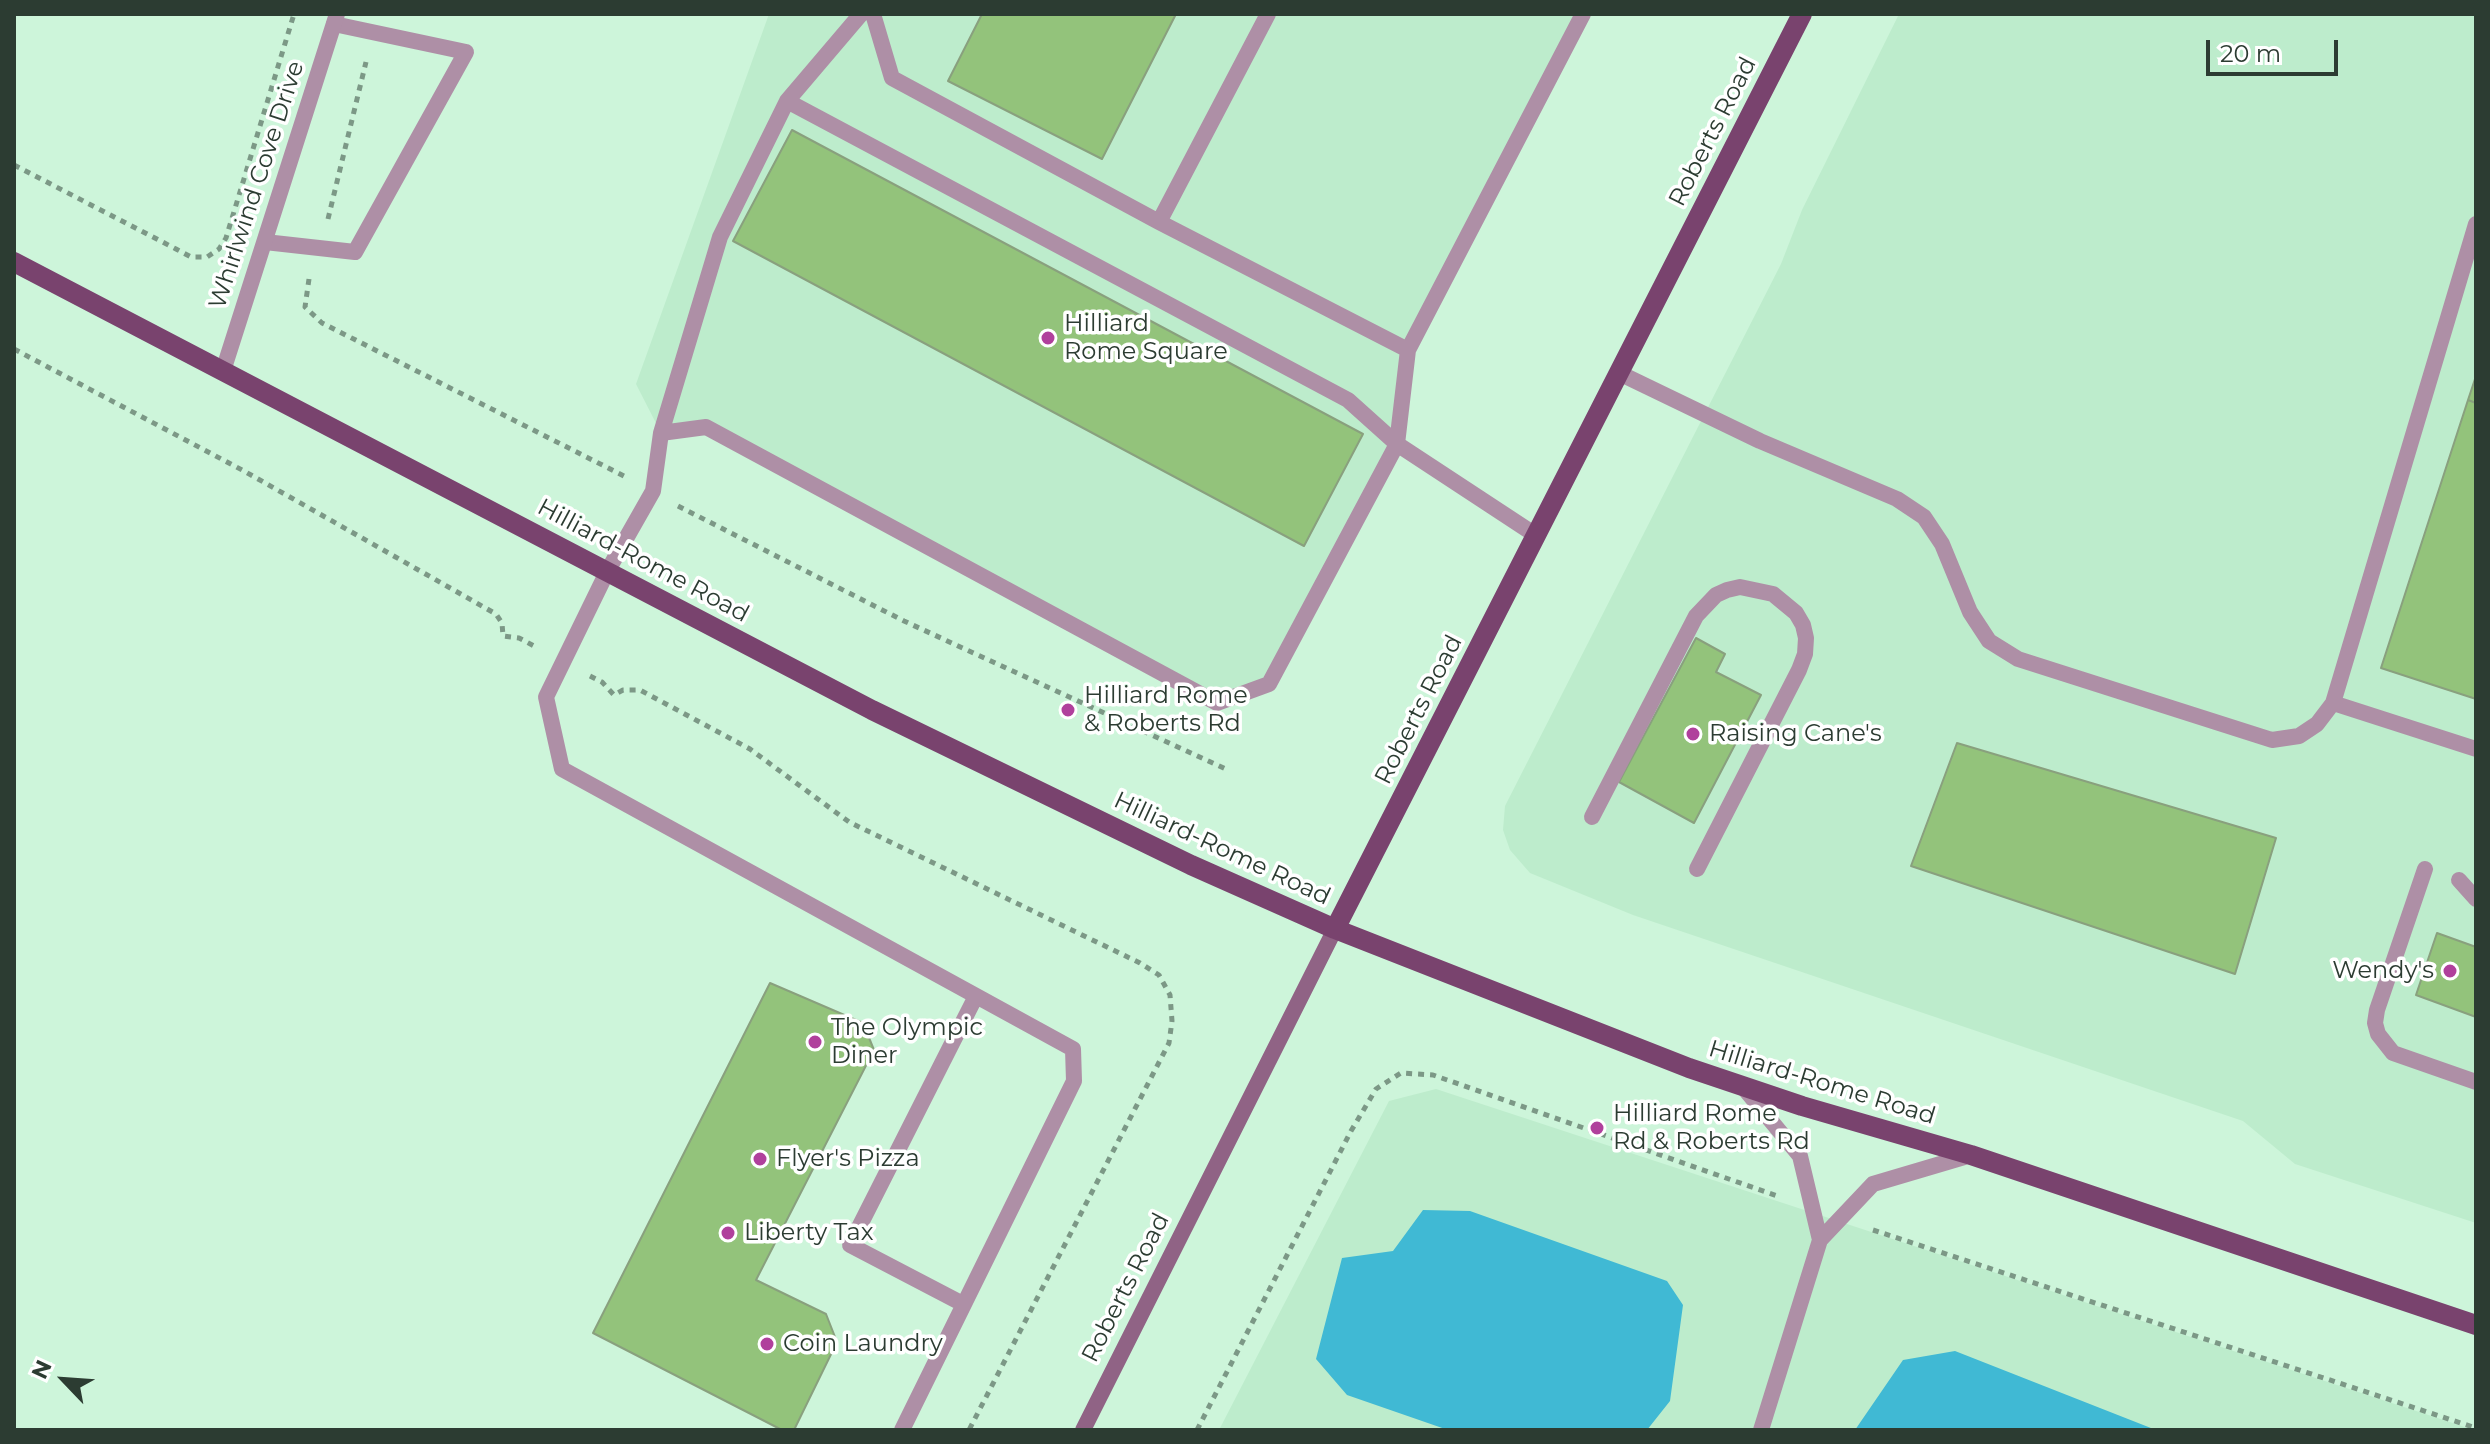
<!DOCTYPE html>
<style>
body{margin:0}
#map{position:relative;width:2490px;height:1444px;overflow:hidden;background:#cdf5da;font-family:Montserrat,sans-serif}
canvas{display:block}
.frame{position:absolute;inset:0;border:16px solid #2c3c32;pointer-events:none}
.north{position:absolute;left:24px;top:1340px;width:80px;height:80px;-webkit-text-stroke:6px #fff;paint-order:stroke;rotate:295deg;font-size:22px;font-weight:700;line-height:32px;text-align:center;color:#2c3c32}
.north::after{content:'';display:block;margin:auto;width:28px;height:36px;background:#2c3c32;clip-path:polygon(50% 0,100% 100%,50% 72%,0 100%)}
.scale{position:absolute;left:2206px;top:40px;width:132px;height:36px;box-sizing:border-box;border:4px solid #2c3c32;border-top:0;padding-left:10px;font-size:24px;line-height:28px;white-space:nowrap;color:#2c3c32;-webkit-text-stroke:6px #fff;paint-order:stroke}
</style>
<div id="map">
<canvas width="2490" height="1444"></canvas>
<div class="frame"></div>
<div class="north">N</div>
<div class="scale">20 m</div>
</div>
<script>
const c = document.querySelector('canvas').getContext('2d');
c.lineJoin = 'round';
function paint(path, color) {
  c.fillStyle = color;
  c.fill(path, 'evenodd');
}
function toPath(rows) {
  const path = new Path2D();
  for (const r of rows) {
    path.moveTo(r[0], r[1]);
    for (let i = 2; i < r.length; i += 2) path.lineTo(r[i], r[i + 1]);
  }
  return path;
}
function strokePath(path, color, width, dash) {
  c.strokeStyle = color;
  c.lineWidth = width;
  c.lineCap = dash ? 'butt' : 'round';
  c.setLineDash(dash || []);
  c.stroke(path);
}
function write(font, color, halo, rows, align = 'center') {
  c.font = font + ' Montserrat,sans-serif';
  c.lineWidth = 7;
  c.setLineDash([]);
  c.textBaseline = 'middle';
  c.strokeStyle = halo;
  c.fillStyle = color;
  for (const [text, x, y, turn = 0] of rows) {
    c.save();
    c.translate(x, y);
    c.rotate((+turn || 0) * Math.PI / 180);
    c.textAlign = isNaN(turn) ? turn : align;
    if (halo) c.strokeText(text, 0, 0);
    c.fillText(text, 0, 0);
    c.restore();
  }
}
const built = toPath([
 [769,14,1583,14,1408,350,1397,444,1269,684,1217,703,706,427,661,433,636,384],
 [1899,14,2476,14,2476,1223,2295,1164,2243,1121,1633,915,1530,873,1510,850,1503,830,1505,806,1781,264,1802,210],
 [1436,1089,2474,1430,1219,1430,1389,1101]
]);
const water = toPath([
 [1423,1210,1470,1211,1667,1281,1683,1305,1670,1401,1647,1430,1448,1430,1347,1395,1316,1359,1342,1258,1393,1251],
 [1955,1351,2100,1408,2156,1430,1855,1430,1903,1360]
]);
const building = toPath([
 [982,14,1176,14,1102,159,948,81,982,14],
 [792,130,1363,434,1304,546,733,241,792,130],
 [2476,376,2476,403,2468,400,2476,376],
 [2468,400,2476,403,2476,699,2381,668,2468,400],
 [1696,638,1725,654,1716,672,1761,695,1694,823,1619,782,1696,638],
 [1957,743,2276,838,2235,974,1911,866,1957,743],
 [2437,933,2476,947,2476,1017,2416,995,2437,933],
 [770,983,863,1023,874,1050,756,1280,826,1314,837,1342,794,1430,782,1430,593,1333,770,983]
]);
const path = toPath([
 [14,165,176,249,191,257,207,257,219,249,226,238,294,14],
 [328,219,366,62],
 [309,279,305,307,322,323,624,476],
 [14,349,244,471,496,614,502,623,503,636,519,638,538,648],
 [678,506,904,621,1228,770],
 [590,676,602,682,614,695,623,690,640,690,750,749,849,822,1140,963,1159,975,1170,995,1172,1021,1169,1043,969,1430],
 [1873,1230,2476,1428],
 [1197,1430,1351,1131,1376,1089,1401,1073,1433,1075,1780,1197]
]);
const lane = toPath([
 [861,14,787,101,720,237,661,433,653,491,607,572,546,697,562,769,1073,1049,1074,1081,902,1430],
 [873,14,892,78,1159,222,1408,350],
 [787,101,1348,400,1397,444,1537,536],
 [1159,222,1268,14],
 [2476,224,2333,703,2476,749],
 [265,242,355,252,466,52,334,24],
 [1619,373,1760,441,1897,499,1924,517,1942,544,1970,612,1989,641,2018,659,2272,740,2299,736,2317,724,2333,703],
 [661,433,706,427,1217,703,1269,684,1397,444,1408,350,1583,14],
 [1592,817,1696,616,1716,595,1727,590,1740,587,1773,594,1796,613,1803,625,1806,638,1805,654,1799,670,1697,869],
 [2425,869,2377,1010,2375,1023,2378,1034,2393,1053,2476,1082],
 [2459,880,2476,899],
 [1743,1087,1800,1156,1820,1240],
 [963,1304,850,1245,976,996],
 [1761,1430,1820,1240,1873,1184,1971,1155]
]);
const street = toPath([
 [223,371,337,14]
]);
const secondary = toPath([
 [1083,1430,1335,929]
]);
const primary = toPath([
 [14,262,872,710,1191,865,1335,929,1689,1068,1802,1106,1971,1155,2476,1325],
 [1335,929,1802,14]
]);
const markers = [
 [1048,338,8,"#b0409c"],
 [1068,710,8,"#b0409c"],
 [1693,734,8,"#b0409c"],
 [2450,971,8,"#b0409c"],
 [815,1042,8,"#b0409c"],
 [1597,1128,8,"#b0409c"],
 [760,1159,8,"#b0409c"],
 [728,1233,8,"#b0409c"],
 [767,1344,8,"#b0409c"]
];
const streetNames = [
 ["Roberts Road",1713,132,-63],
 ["Whirlwind Cove Drive",257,185,-72],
 ["Hilliard-Rome Road",643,561,28],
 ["Roberts Road",1419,710,-63],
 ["Hilliard-Rome Road",1222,849,25],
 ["Hilliard-Rome Road",1822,1083,17],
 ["Roberts Road",1126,1288,-63]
];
const poiNames = [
 ["Hilliard",1064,324],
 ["Rome Square",1064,352],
 ["Hilliard Rome",1084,696],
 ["& Roberts Rd",1084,724],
 ["Raising Cane's",1709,734],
 ["Wendy's",2434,971,"right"],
 ["The Olympic",831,1028],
 ["Diner",831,1056],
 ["Hilliard Rome",1613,1114],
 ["Rd & Roberts Rd",1613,1142],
 ["Flyer's Pizza",776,1159],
 ["Liberty Tax",744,1233],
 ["Coin Laundry",783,1344]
];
paint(built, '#bdeccc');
paint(water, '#40b9d4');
paint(building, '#93c37b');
strokePath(building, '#89a07e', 2);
strokePath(path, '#7c9886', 5, [6, 6]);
strokePath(lane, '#ae8fa6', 16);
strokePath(street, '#ae8fa6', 16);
strokePath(secondary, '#906385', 16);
strokePath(primary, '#79436e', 20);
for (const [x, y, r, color] of markers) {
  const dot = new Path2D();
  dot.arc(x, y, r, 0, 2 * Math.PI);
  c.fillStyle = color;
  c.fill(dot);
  strokePath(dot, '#fff', 3);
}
write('24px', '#2c3c32', '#fff', streetNames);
write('24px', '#2c3c32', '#fff', poiNames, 'left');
</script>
